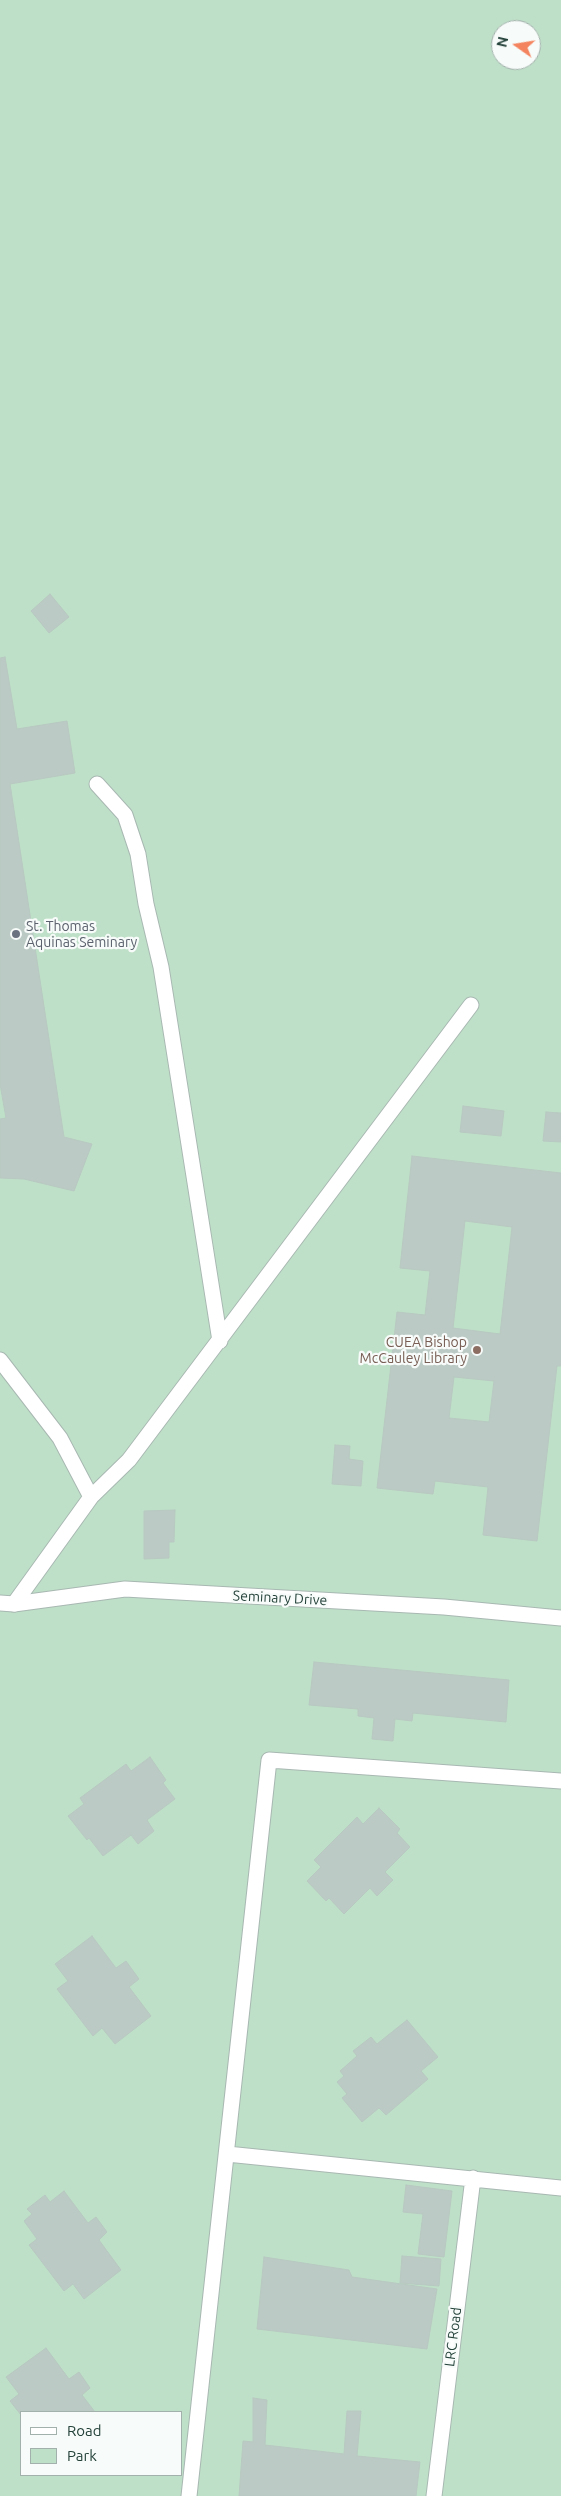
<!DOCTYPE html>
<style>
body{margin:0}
#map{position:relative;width:561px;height:2496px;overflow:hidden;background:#e6efeb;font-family:Ubuntu,sans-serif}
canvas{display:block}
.legend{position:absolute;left:20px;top:2411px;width:162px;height:65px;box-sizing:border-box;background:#f7fbf9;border:1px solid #a3b1ad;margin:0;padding:6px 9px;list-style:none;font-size:15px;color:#24423a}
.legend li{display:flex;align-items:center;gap:10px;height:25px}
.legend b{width:25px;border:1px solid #a3b1ad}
.north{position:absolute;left:491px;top:20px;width:50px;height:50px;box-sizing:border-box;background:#f7fbf9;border:1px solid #a3b1ad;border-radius:50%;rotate:283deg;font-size:14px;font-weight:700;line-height:20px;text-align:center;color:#24423a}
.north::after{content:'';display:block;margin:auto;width:18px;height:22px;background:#f4845f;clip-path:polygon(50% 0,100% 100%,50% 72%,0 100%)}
</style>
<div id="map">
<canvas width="561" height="2496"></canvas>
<ul class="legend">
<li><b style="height:6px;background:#fff"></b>Road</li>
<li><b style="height:14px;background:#bfe0c8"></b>Park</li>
</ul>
<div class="north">N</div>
</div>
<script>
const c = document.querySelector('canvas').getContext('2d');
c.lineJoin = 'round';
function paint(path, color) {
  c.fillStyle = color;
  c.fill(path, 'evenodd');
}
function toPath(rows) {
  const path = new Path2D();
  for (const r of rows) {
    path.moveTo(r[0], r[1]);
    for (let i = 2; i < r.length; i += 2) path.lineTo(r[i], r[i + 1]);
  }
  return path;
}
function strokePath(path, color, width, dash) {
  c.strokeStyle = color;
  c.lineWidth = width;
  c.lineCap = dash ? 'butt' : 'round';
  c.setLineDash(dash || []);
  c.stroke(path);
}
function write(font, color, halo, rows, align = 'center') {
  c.font = font + ' Ubuntu,sans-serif';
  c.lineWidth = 4.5;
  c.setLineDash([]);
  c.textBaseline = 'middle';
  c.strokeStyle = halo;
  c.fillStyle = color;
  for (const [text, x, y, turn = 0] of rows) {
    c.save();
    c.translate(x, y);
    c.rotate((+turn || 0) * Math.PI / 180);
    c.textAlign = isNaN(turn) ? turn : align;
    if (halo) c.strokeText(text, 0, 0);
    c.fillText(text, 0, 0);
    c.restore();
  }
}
const green = toPath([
 [0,0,561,0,561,2496,0,2496],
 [501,30,531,30,531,60,501,60],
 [21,2412,181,2412,181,2475,21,2475]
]);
const building = toPath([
 [50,594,69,617,49,633,31,611,50,594],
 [5,657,17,729,67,721,75,773,10,784,64,1137,92,1144,74,1191,24,1179,0,1178,0,1119,6,1118,0,1084,0,658,5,657],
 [463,1106,504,1111,501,1136,460,1132,463,1106],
 [546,1112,561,1113,561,1142,543,1141,546,1112],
 [412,1156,561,1173,561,1366,557,1366,537,1541,483,1535,488,1487,435,1481,433,1494,377,1488,397,1312,425,1315,430,1271,400,1268,412,1156],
 [465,1221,512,1227,500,1334,453,1328,465,1221],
 [454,1377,494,1381,489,1422,449,1418,454,1377],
 [335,1445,350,1446,349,1459,363,1461,361,1486,332,1484,335,1445],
 [175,1510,174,1542,169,1542,169,1558,144,1559,144,1511,175,1510],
 [314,1662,509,1680,506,1722,413,1713,412,1721,395,1719,393,1741,372,1739,374,1718,358,1716,358,1709,309,1705,314,1662],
 [150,1757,166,1780,163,1783,175,1799,147,1820,154,1831,138,1844,131,1835,103,1856,89,1838,87,1840,68,1816,84,1804,80,1798,126,1764,131,1771,150,1757],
 [379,1808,400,1829,397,1833,410,1847,385,1872,393,1880,377,1896,370,1888,344,1914,329,1898,326,1901,307,1881,321,1867,314,1860,357,1817,363,1824,379,1808],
 [92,1936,116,1968,126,1961,139,1979,129,1987,151,2016,115,2044,102,2028,93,2036,57,1989,68,1981,55,1964,92,1936],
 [407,2020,438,2057,421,2071,428,2079,386,2115,379,2108,362,2122,342,2098,347,2094,337,2082,344,2076,340,2071,357,2056,353,2051,371,2037,377,2044,407,2020],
 [406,2185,452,2191,444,2257,418,2254,423,2214,403,2212,406,2185],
 [64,2191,88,2223,96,2217,107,2232,99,2240,121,2270,84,2299,73,2284,64,2291,29,2245,37,2239,24,2221,32,2214,27,2209,45,2195,50,2202,64,2191],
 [402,2256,441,2259,439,2286,400,2283,402,2256],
 [264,2257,349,2270,352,2277,437,2289,427,2349,257,2329,264,2257],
 [46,2348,69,2379,79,2372,90,2388,82,2395,95,2412,21,2412,21,2415,10,2401,19,2394,6,2377,46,2348],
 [253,2398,267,2400,265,2445,344,2454,347,2411,361,2411,357,2456,420,2462,416,2496,239,2496,243,2441,253,2442,253,2398]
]);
const service = toPath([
 [97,784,125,815,138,854,146,904,161,967,220,1341],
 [0,1360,60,1438,91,1497],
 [14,1604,91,1497,129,1460,471,1005],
 [227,2154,561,2188],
 [189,2496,269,1760,561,1781],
 [434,2496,473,2178]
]);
const minor = toPath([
 [0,1603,14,1604,125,1589,444,1607,561,1618]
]);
const markers = [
 [16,934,5,"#6b7280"],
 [477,1350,5,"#8d6e63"]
];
const worshipNames = [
 ["St. Thomas",26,926],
 ["Aquinas Seminary",26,942]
];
const educationNames = [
 ["CUEA Bishop",467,1342],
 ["McCauley Library",467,1358]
];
const streetNames = [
 ["Seminary Drive",280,1598,3],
 ["LRC Road",453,2337,-83]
];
paint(green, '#bfe0c8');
paint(building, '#bbcac4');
strokePath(building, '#b8c9c2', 1);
strokePath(service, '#a8b8b2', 17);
strokePath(minor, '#a8b8b2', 17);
strokePath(service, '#fff', 15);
strokePath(minor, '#fff', 15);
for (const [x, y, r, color] of markers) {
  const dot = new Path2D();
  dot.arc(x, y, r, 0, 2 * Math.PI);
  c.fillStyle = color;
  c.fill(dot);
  strokePath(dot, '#f7fbf9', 2);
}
write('14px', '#5b616d', '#f7fbf9', worshipNames, 'left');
write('14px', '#785e54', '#f7fbf9', educationNames, 'right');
write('14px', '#24423a', '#f7fbf9', streetNames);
</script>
